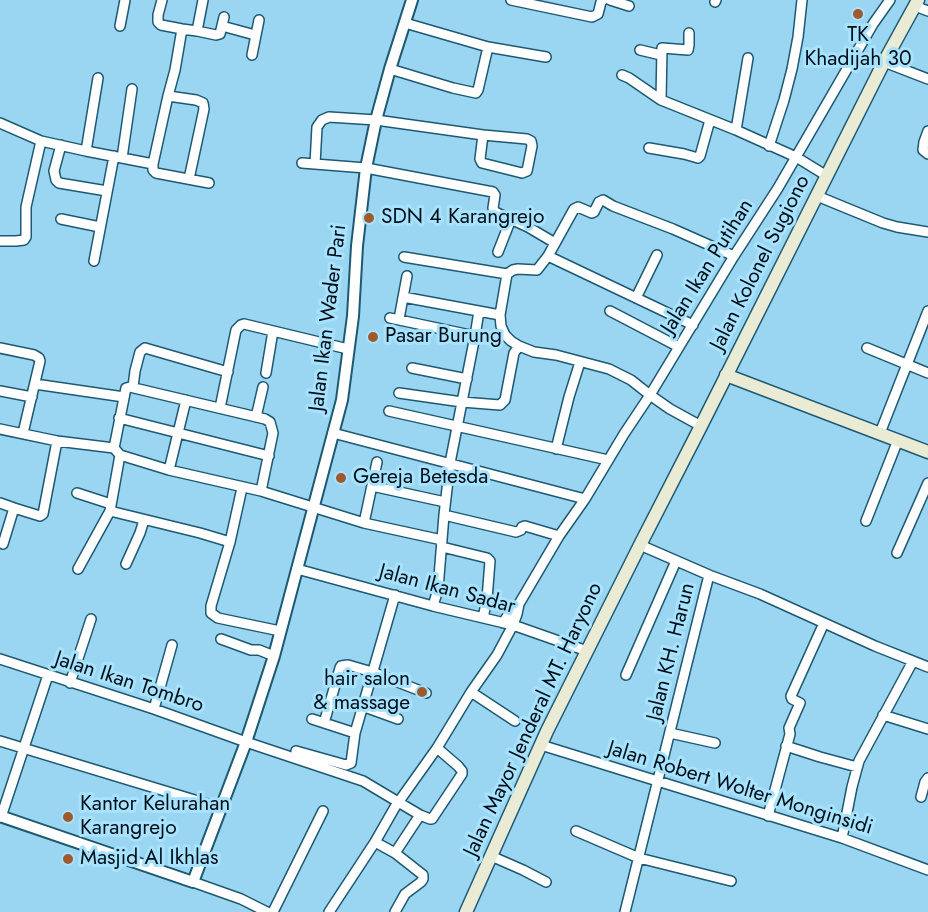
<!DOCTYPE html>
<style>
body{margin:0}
canvas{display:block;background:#9ad5f1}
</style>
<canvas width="928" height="912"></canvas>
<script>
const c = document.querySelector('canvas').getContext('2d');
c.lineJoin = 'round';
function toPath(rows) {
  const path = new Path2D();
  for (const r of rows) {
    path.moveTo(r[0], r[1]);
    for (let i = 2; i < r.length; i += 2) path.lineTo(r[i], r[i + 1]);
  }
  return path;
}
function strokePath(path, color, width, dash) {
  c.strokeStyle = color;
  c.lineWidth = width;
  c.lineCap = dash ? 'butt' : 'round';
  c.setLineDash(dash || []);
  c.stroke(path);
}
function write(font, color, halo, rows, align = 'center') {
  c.font = font + ' Jost,sans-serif';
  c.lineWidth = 6;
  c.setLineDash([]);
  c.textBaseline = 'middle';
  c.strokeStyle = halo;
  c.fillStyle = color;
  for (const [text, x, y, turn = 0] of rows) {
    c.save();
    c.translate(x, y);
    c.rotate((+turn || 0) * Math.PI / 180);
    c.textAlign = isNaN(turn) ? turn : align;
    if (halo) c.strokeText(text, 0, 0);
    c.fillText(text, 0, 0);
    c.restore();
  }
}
const minor = toPath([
 [162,0,158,15,158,22,161,25,182,29,197,31,203,0],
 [511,0,592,17,598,14,601,2,603,0],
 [610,0,629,6],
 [715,2,716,0],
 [915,6,928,11],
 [405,23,488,47,546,57],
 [120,26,125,0],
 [222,26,255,35],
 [197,31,216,35,220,34,224,17],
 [689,33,689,45,688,50,662,48,661,100,736,130,796,157,827,176],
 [640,50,661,55],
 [252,55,259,20],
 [884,62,928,79],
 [390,69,453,88,476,93,478,90,488,47],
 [622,75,629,78,661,100],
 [168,96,196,100,203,103,204,109,189,179],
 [0,123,41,141,86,151,153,164,168,96,175,70,182,29],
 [736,130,748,58],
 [928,131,924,142,923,150,928,154],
 [61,145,54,171,56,180,59,183,107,191],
 [769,146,784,100,792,69,798,37,802,0],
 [649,148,684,154,698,158,700,156,710,120],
 [86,151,98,78],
 [122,158,132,89],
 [302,163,366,168,493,192,495,195,493,208,495,212,528,227,555,243],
 [153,164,153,170,156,173,209,183],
 [315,164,317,127,322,120,329,117,376,120,483,135,527,139,531,141,532,146,527,171,522,173,482,163,480,159,483,135],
 [817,196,883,223,897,227,928,232],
 [61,219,100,227],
 [0,241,16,241,24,240,26,237,26,207,41,141],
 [498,252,511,219],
 [548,256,693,325],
 [404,257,507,274,513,270,518,269,537,270,548,256,574,209,578,207,592,213,594,212,599,202,603,200,613,206,673,229,734,256],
 [94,261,114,156],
 [507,274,500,315,501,326,505,335,511,341,519,346,534,352,556,355,609,369,631,380,650,395,670,409,701,426],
 [403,297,500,315],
 [636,298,657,255],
 [610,311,679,347],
 [390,318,475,336],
 [399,319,407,276],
 [0,348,34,355,39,358,40,361,23,433],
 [867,348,928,373],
 [412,368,467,379],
 [266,373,273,331],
 [35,384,124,397],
 [133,387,135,371,140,352,145,348,228,372],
 [0,391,32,397],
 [399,393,462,402,500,405,505,400,514,353,519,346],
 [220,408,236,330,241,325,244,324,348,349],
 [389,411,608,460],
 [256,417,263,387],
 [119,418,269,456],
 [0,429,57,441,114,448,120,455,169,470,261,491,364,523,442,540],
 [333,433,585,499],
 [880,433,928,311],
 [114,448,126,388,130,387,265,419,270,422,273,433,261,491],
 [556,449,569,397,580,362],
 [169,470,186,400],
 [372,486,445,502],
 [242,488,230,542,211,606,211,613,218,618,280,631],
 [77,493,111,504],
 [0,503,14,508],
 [110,511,200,533,230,542],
 [444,515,516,532,521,530,522,527,525,526,559,536],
 [866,521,898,440],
 [364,523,377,462],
 [3,544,14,508,40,516,43,514,57,441],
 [640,545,709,575,760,594,875,646,928,667],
 [442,547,487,558,490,561,487,599,483,618],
 [897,553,928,483],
 [126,564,140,533,144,520],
 [78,569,110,511,120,455],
 [297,569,433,606,513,625,587,651],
 [433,606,438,589,444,515,450,463,475,336,479,311],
 [503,623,510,612,519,604,559,536,585,499,624,434,650,395,734,256,778,188,873,24,890,0],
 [221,639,251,650,259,650,274,656],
 [0,659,154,709,246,742,363,781,420,815,395,853],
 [626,675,676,561],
 [70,683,91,619],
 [471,692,515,721],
 [362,706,398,719],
 [154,709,172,645],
 [883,715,928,729],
 [312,719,355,733],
 [324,723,340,668,341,666,348,665,372,672,426,693],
 [670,733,715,743],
 [0,741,221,808],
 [541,745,842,838,928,870],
 [786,746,820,757,857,767],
 [296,751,346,765,351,763,355,733,395,595],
 [921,797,925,782,928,778],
 [420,815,430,819,432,819,462,774,462,771,458,766,437,748],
 [768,816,790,734,789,728,800,703,792,699,791,696,824,623],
 [1,817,48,675],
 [576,831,639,858,731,881],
 [842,838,852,787,859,761,913,661],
 [375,842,395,853,423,875,423,879,421,882,405,894,395,912],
 [491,856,523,870,546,882],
 [193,882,241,899,267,912],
 [273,912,323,811],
 [329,912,375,842,395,807,437,748,471,692,497,655,513,625,517,614,519,604],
 [625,912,709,575]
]);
const tertiary = toPath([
 [0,816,193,882,246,742,274,656,342,400,353,316,357,246,366,168,376,120,390,69,412,0]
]);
const secondary = toPath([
 [726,375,928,452],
 [466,912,547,731,640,545,701,426,884,62,918,0]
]);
const markers = [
 [858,14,6,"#9f592f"],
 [369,218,6,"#9f592f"],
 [373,337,6,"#9f592f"],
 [341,478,6,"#9f592f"],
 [422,692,6,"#9f592f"],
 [68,817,6,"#9f592f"],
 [68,859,6,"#9f592f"]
];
const poiNames = [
 ["TK",858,36,"center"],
 ["Khadijah 30",858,60,"center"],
 ["SDN 4 Karangrejo",381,218],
 ["Pasar Burung",385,337],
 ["Gereja Betesda",353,478],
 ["hair salon",410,680,"right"],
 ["& massage",410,704,"right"],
 ["Kantor Kelurahan",80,805],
 ["Karangrejo",80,829],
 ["Masjid Al Ikhlas",80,859]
];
const streetNames = [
 ["Jalan Kolonel Sugiono",761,263,-63],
 ["Jalan Ikan Putihan",708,267,-58],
 ["Jalan Ikan Wader Pari",329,318,-83],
 ["Jalan Ikan Sadar",447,590,15],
 ["Jalan KH. Harun",672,652,-76],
 ["Jalan Ikan Tombro",129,683,18],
 ["Jalan Mayor Jenderal MT. Haryono",534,720,-65],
 ["Jalan Robert Wolter Monginsidi",740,789,17]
];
strokePath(minor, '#1e5972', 12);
strokePath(tertiary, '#1e5972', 14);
strokePath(secondary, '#1e5972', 15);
strokePath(minor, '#fff', 9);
strokePath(tertiary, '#fff', 10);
strokePath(secondary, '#eaebd4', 12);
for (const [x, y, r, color] of markers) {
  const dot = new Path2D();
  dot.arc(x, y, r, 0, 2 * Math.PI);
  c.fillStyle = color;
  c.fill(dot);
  strokePath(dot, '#a7e2ff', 2);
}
write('21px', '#000e18', '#a7e2ff', poiNames, 'left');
write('21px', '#000e18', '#a7e2ff', streetNames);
</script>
